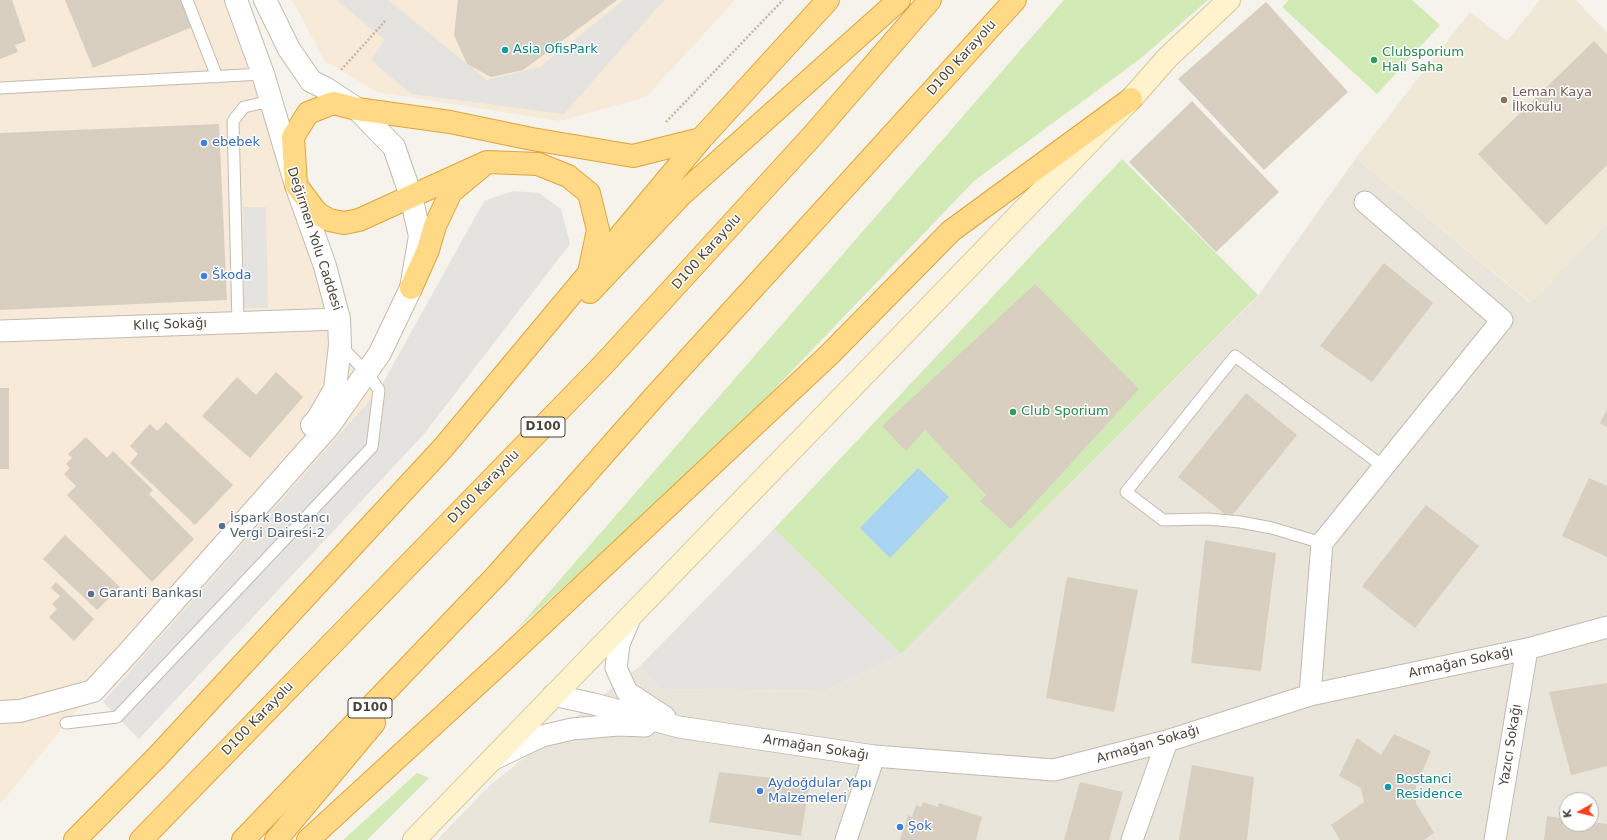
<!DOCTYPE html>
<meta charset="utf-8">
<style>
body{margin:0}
#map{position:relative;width:1607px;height:840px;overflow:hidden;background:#f6f3ec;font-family:"DejaVu Sans",sans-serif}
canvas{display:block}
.north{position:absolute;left:1559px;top:792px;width:40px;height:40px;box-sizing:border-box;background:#fff;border:1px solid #b7b4b0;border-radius:50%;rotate:262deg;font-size:11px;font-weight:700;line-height:16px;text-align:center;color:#4b4439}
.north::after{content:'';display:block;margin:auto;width:14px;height:18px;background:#fc3f1d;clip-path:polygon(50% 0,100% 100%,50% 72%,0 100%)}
</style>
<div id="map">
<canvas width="1607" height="840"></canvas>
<div class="north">K</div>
</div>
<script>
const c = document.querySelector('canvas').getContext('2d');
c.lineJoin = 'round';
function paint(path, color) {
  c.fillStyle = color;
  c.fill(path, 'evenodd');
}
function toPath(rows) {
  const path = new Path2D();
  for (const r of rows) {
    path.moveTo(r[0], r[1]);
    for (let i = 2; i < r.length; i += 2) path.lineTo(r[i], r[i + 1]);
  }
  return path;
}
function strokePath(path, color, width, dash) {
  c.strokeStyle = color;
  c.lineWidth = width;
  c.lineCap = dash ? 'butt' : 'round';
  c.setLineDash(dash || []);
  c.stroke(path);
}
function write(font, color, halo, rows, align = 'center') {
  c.font = font + ' "DejaVu Sans",sans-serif';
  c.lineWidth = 3;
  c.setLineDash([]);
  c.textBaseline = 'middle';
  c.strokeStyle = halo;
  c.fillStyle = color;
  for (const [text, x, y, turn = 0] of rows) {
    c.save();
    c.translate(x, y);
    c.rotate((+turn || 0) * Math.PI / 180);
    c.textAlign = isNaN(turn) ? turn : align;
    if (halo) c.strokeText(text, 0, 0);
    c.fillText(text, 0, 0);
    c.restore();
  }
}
const residential = toPath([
 [1356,158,1530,303,1607,224,1607,840,437,840,489,786,641,665,659,689,826,691,901,654,1258,296],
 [1567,800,1591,800,1591,824,1567,824]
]);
const commercial = toPath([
 [0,0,223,0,340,318,341,345,390,390,103,700,93,691,0,804],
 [292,0,735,0,646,97,560,121,377,92,325,61]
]);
const education = toPath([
 [1540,0,1576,0,1607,33,1607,224,1531,303,1356,158,1470,12,1507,41]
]);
const green = toPath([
 [1064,0,1208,0,1140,59,974,181,766,398,615,541,517,629],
 [1289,0,1412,0,1440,25,1377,94,1282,7],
 [1122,159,1258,295,901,654,774,529],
 [417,773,429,778,367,840,343,840]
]);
const parking = toPath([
 [337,0,388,0,487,80,540,67,624,0,664,0,564,114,411,94,371,60,385,40],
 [513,191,539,193,561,209,570,244,424,434,139,739,103,702,379,390,484,201],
 [243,207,266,207,268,308,244,308],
 [774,529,901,654,826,691,659,689,641,665]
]);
const water = toPath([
 [918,468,949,497,890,558,860,528]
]);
const building = toPath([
 [0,0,12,0,26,41,15,45,18,52,0,59],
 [65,0,181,0,192,27,93,68],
 [458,0,617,0,523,70,491,77,467,64,454,35],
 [1266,2,1348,92,1264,170,1178,79],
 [1594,41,1607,55,1607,165,1546,225,1478,154],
 [1192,101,1279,192,1216,252,1129,162],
 [219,124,227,300,0,310,0,133],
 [1384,263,1433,303,1372,382,1320,346],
 [1035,284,1139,389,1011,529,980,501,986,495,925,430,906,451,882,426],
 [276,372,303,397,250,458,202,416,237,377,256,395],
 [0,388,9,388,9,469,0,469],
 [1246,393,1297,435,1230,518,1178,477],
 [1607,409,1607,427,1600,423],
 [166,422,233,485,195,525,130,463,138,454,130,446,150,424,157,431],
 [86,437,107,458,113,451,153,490,149,494,194,539,152,582,67,495,76,486,64,474,70,468,66,464,72,458,68,454],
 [1589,478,1607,486,1607,557,1562,536],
 [1426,505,1479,546,1415,628,1362,586],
 [65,535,120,587,97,610,43,559],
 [1205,540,1276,553,1261,671,1191,663],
 [1067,577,1138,590,1114,712,1046,698],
 [56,582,94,619,74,641,49,617,57,609,52,604,60,596,51,588],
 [1607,683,1607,766,1571,775,1549,692],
 [1394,734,1431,751,1416,786,1416,803,1434,833,1424,840,1340,840,1331,825,1364,802,1361,788,1339,776,1357,738,1381,755],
 [1192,765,1254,777,1247,840,1179,840],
 [719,772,810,782,801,836,709,822],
 [1080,782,1123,792,1109,840,1064,840],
 [923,802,938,807,939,803,982,817,976,840,900,840,908,815,912,817,916,805,921,807],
 [1547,816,1567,819,1567,824,1591,824,1591,822,1607,824,1607,840,1544,840]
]);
const path = toPath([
 [341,70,386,20],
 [666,122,783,0]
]);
const service = toPath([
 [187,0,217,77],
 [0,88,263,74],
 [238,322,233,121,244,107,271,101],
 [1322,543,1272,528,1240,522,1208,519,1163,520,1126,492,1235,356,1384,467],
 [66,723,117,717,372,447,379,390,367,373,340,345]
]);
const minor = toPath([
 [0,331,339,319],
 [630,618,619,644,616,668,627,692,665,717],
 [553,695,594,704,679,727,874,756,1054,770,1167,741,1310,695,1527,649,1607,627],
 [1310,695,1322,543,1502,320,1365,202],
 [494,759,542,736,572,729,618,725,645,726],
 [846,840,874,756],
 [1132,840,1167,741],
 [1495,840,1527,649]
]);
const tertiary = toPath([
 [236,0,263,74,296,185,325,266,339,319,340,345,335,389,317,420,312,425],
 [0,712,20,711,93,691,128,653,329,426,380,353,411,288,420,236,411,196,394,147,357,109,325,88,311,81,289,49,265,0]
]);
const secondary = toPath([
 [414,840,1131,99,1168,57,1229,0]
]);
const trunk = toPath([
 [487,162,359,220,344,223,329,220,317,213,296,185,293,137,308,113,333,103,357,109,450,122,532,139,633,156,701,139],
 [411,288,428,250,435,226,451,192,487,162,538,164,568,176,589,193,598,230,590,268],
 [590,292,681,195,899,0],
 [75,840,157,757,443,448,701,139,828,0],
 [141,840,603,365,814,134,930,0],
 [243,840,496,576,655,396,1015,0],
 [276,840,374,723],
 [308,840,505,659,830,354,951,231,1131,99]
]);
const markers = [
 [505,50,4,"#0f9aa8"],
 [1374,60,4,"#2e9e5b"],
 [1504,100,4,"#8d6e63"],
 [204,143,4,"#3f7fe0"],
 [204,276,4,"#3f7fe0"],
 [1013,412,4,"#2e9e5b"],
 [222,526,4,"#5c6f8a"],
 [91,594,4,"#5c6f8a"],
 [1388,787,4,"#0f9aa8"],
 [760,791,4,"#3f7fe0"],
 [900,827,4,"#3f7fe0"]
];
const shields = [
 [543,427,44],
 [370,708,44]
];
const shieldNames = [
 ["D100",543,427],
 ["D100",370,708]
];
const cultureNames = [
 ["Asia OfisPark",513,50],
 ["Bostanci",1396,780],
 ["Residence",1396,795]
];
const leisureNames = [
 ["Clubsporium",1382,53],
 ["Halı Saha",1382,68],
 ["Club Sporium",1021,412]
];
const streetNames = [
 ["D100 Karayolu",962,58,-48],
 ["Değirmen Yolu Caddesi",314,239,72],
 ["D100 Karayolu",707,252,-48],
 ["Kılıç Sokağı",170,325,-2],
 ["D100 Karayolu",484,487,-46],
 ["Armağan Sokağı",1461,663,-12],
 ["D100 Karayolu",258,719,-46],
 ["Armağan Sokağı",1148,745,-16],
 ["Yazıcı Sokağı",1511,745,-81],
 ["Armağan Sokağı",816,748,9]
];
const educationNames = [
 ["Leman Kaya",1512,93],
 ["İlkokulu",1512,108]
];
const shopNames = [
 ["ebebek",212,143],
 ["Škoda",212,276],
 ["Aydoğdular Yapı",768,784],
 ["Malzemeleri",768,799],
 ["Şok",908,827]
];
const serviceNames = [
 ["İspark Bostancı",230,519],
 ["Vergi Dairesi-2",230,534],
 ["Garanti Bankası",99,594]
];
paint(residential, '#eae5da');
paint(commercial, '#f7ead8');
paint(education, '#efe8d6');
paint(green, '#d2eab5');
paint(parking, '#e5e3e0');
paint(water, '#a9d4f2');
paint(building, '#d8cfc1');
strokePath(service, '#c2bbae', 13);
strokePath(minor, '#c2bbae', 23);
strokePath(tertiary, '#c2bbae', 24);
strokePath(secondary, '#d6c79b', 24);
strokePath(trunk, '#e0a43c', 24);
strokePath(path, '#c4b79f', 2.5, [2, 2]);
strokePath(service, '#fff', 11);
strokePath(minor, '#fff', 21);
strokePath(tertiary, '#fff', 22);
strokePath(secondary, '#fff3cd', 22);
strokePath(trunk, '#ffd985', 22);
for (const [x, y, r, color] of markers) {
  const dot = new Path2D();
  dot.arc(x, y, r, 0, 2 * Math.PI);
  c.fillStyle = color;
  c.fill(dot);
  strokePath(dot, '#fff', 1.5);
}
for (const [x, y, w] of shields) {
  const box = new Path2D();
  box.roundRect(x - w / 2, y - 10, w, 20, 3);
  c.fillStyle = '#fff';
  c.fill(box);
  strokePath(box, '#4b4439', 1);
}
write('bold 12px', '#4b4439', null, shieldNames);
write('13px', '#0d838f', '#fff', cultureNames, 'left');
write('13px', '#27864d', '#fff', leisureNames, 'left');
write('13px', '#4b4439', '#fff', streetNames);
write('13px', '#785e54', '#fff', educationNames, 'left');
write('13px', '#366cbe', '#fff', shopNames, 'left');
write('13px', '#4e5e75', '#fff', serviceNames, 'left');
</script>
